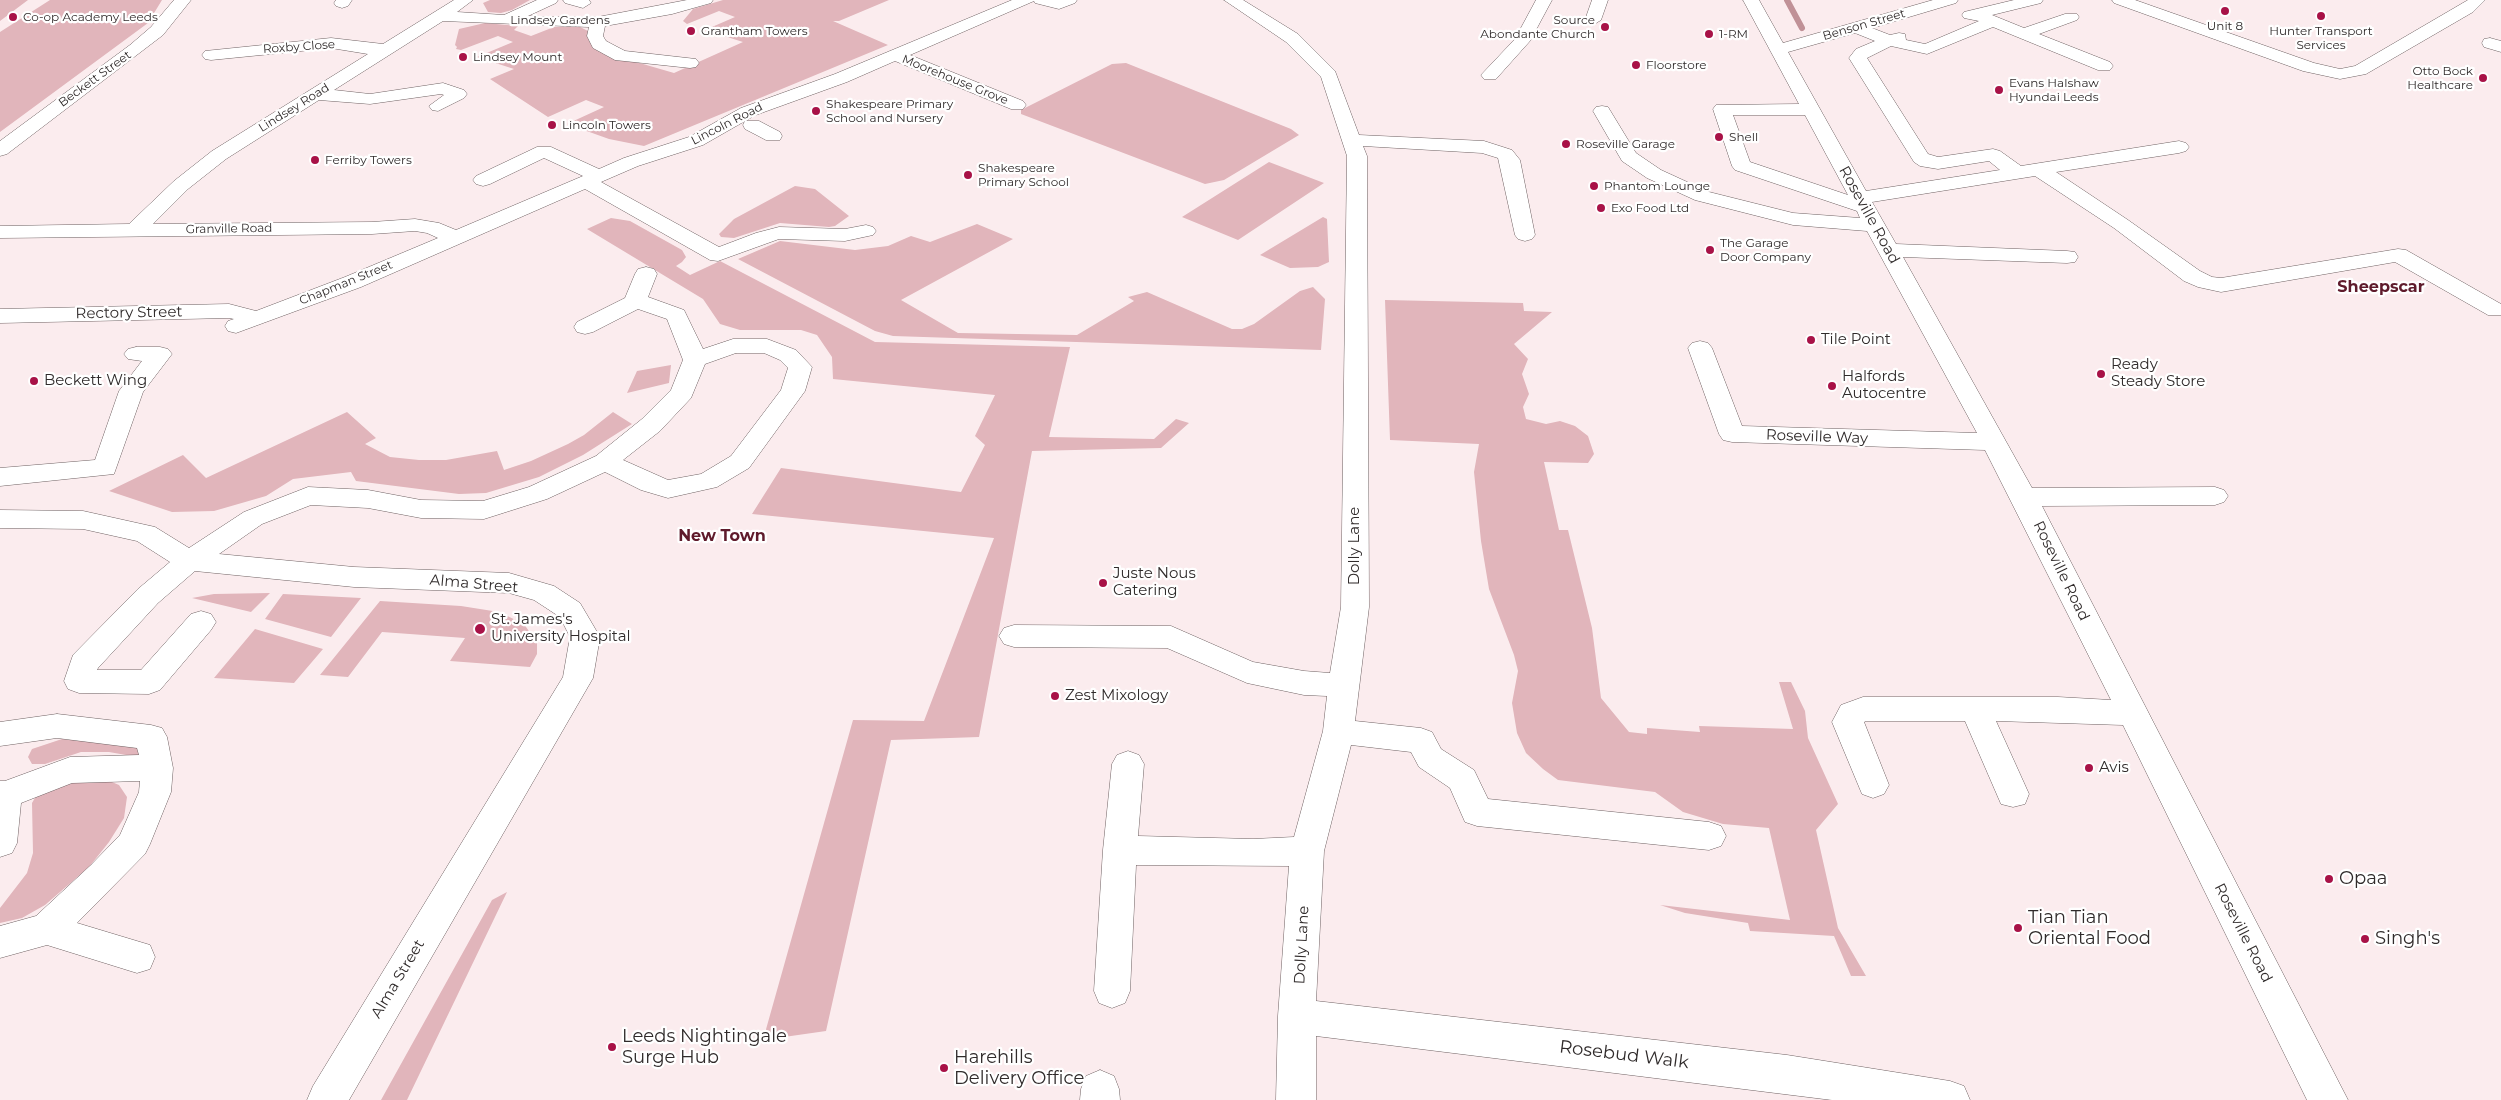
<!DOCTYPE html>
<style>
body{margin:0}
canvas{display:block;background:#fbecee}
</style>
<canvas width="2501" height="1100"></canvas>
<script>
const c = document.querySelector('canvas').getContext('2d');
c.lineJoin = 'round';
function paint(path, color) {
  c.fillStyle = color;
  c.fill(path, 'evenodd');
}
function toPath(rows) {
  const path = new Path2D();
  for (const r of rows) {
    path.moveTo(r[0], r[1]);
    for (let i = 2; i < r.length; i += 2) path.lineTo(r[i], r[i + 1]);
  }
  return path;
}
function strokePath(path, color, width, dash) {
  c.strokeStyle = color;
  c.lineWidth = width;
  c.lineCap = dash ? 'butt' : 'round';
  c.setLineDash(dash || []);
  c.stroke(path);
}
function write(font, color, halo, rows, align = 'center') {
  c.font = font + ' Montserrat,sans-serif';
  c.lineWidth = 4.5;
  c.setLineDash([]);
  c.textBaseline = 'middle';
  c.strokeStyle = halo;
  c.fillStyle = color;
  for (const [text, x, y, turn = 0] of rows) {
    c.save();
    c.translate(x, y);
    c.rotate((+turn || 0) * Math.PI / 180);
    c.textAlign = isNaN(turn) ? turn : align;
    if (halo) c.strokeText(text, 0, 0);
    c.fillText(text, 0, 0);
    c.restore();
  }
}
const green = toPath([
 [0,0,28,0,0,21],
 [50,0,162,0,148,23,0,132,0,32],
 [490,0,530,0,512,10,501,13,488,12,483,3],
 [723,0,889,0,839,21,833,21,888,45,644,146,609,139,567,124,604,107,586,100,548,117,490,79,514,69,477,57,513,42,498,36,461,50,456,49,457,47,455,45,459,29,485,23,518,26,514,30,531,36,554,27,580,27,588,31,612,55,674,73,743,42,705,30,735,17,719,11,687,24,683,21,693,9],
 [1126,63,1291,129,1299,135,1224,180,1205,184,1021,114,1021,110,1112,64],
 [1269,162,1324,183,1238,240,1182,217],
 [795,186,815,189,849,216,835,226,829,227,780,223,734,238,721,237,719,234,734,219],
 [1323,217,1327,219,1329,262,1318,267,1290,268,1260,255],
 [611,218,630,221,682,250,686,257,682,262,676,266,690,275,720,261,875,342,1070,347,1049,437,1154,439,1176,419,1189,423,1161,448,1032,451,979,737,891,740,826,1031,763,1040,853,720,924,721,994,538,752,514,781,468,961,492,985,445,975,436,995,395,833,379,832,357,817,335,801,330,740,330,720,324,703,299,587,229],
 [977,224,1013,239,901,300,958,333,1077,335,1134,301,1128,297,1147,292,1232,329,1242,329,1254,324,1300,291,1313,287,1325,299,1321,350,893,336,875,331,738,259,780,241,855,250,888,246,911,236,930,242],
 [1385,300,1523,303,1524,311,1552,312,1514,344,1528,359,1522,374,1529,394,1523,407,1526,419,1546,424,1560,421,1575,426,1588,436,1594,454,1588,463,1544,462,1559,530,1568,530,1592,628,1601,698,1629,732,1647,734,1647,728,1700,732,1699,726,1793,729,1779,682,1791,682,1805,711,1808,738,1838,804,1816,830,1838,928,1866,976,1851,976,1834,936,1750,931,1748,923,1685,913,1660,905,1790,920,1769,828,1723,824,1683,812,1655,792,1558,780,1543,769,1526,753,1517,733,1512,703,1518,671,1514,655,1489,589,1481,541,1474,472,1479,444,1390,440],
 [671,365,669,383,627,393,637,371],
 [347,412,376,438,365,444,390,457,419,460,446,460,497,451,504,470,531,461,568,444,584,435,613,412,632,424,583,455,539,477,486,493,459,494,356,481,351,472,293,479,266,496,214,511,172,512,109,491,183,455,206,478],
 [270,593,251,612,192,598,214,594],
 [283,594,361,598,331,637,265,619],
 [380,601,461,606,499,612,524,624,537,643,537,654,530,667,450,661,465,638,382,632,348,677,320,675],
 [255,629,323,649,294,683,214,678],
 [62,739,134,745,141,751,143,758,109,752,81,752,45,764,32,764,28,757,32,749],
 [100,777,119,785,127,797,124,818,109,842,89,867,45,905,22,918,0,923,0,908,27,873,33,853,32,803,39,791,55,784],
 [507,892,407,1100,381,1100,492,900]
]);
const stream = toPath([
 [1787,0,1802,28]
]);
const minor = toPath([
 [174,0,191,0,163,35,7,154,0,156,0,141,130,45,151,27,174,0],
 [336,0,352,0,348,6,342,8,336,6,334,3,336,0],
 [454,0,473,0,457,12,504,15,537,0,558,0,556,3,528,16,550,17,598,17,687,0,713,0,711,3,672,14,605,26,603,36,606,41,625,51,696,59,699,63,696,67,690,68,615,60,593,48,587,36,589,27,443,21,334,90,370,94,443,83,464,90,467,94,464,98,438,111,432,110,429,106,444,95,441,94,370,104,319,100,226,159,188,189,153,224,372,222,415,219,439,223,456,230,583,176,544,158,490,184,483,186,476,184,473,180,476,176,537,147,551,147,599,169,624,158,689,137,741,108,835,74,1012,0,1077,0,1075,3,1059,9,1035,3,1034,1,910,55,1023,101,1026,105,1023,109,1011,109,895,61,847,82,753,116,746,121,759,121,780,132,782,136,780,140,766,140,745,129,743,125,745,121,703,145,638,166,601,182,719,247,756,233,779,227,845,229,866,225,873,227,876,231,873,235,845,241,779,239,718,261,710,260,585,189,361,287,236,333,228,331,225,326,228,321,234,319,229,318,0,323,0,309,229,304,256,311,345,277,438,238,427,233,415,231,372,234,0,238,0,226,129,224,174,181,212,151,368,54,331,48,211,60,205,59,202,55,205,51,331,38,383,44,454,0],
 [563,0,589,0,591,3,583,8,565,3,563,0],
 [1224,0,1243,0,1298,34,1335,71,1359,135,1484,141,1512,150,1520,160,1535,235,1532,239,1525,241,1518,239,1515,235,1498,158,1482,153,1363,146,1367,156,1369,607,1355,721,1421,728,1432,732,1441,749,1474,770,1488,799,1709,822,1721,826,1726,836,1721,846,1709,850,1477,826,1465,822,1450,788,1419,767,1411,752,1351,745,1324,851,1316,1001,1787,1055,1950,1081,1964,1086,1970,1100,1832,1100,1316,1036,1316,1100,1276,1100,1278,1016,1289,866,1136,865,1130,991,1125,1003,1112,1008,1099,1003,1094,991,1103,850,1112,764,1117,755,1128,751,1139,755,1144,764,1138,836,1253,839,1294,837,1323,731,1327,696,1304,695,1247,683,1167,648,1014,647,1004,644,999,636,1004,628,1014,625,1171,626,1253,662,1304,671,1330,673,1341,607,1347,156,1321,77,1286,42,1224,0],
 [1536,0,1552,0,1530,41,1496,79,1484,79,1481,75,1515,39,1536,0],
 [1592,0,1608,0,1601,20,1593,25,1585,20,1592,0],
 [1743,0,1759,0,1783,43,1933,0,1958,0,1956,3,1872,28,1890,35,1899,33,1905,34,1906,40,1925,44,1979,21,1964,18,1962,15,1964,12,2014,0,2043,0,2041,3,1992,15,2024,28,2065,14,2077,14,2079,17,2077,20,2039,34,2110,62,2113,66,2110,70,2098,70,1993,27,1927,54,1891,46,1867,58,1928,154,1938,157,1993,149,2000,151,2021,166,2179,141,2186,143,2189,147,2186,151,2179,153,2056,172,2128,220,2200,271,2212,277,2221,278,2398,249,2406,250,2501,304,2501,315,2488,315,2395,262,2221,292,2198,287,2184,281,2114,228,2035,176,1872,202,1896,244,2067,251,2075,252,2078,257,2075,262,2067,263,1903,257,2032,488,2215,487,2224,490,2228,496,2224,502,2215,505,2042,506,2348,1100,2307,1100,2123,725,1996,721,2029,794,2025,804,2013,807,2001,804,1965,721,1866,721,1864,722,1889,785,1884,794,1873,798,1862,794,1832,722,1841,705,1863,697,2058,697,2111,700,1985,450,1732,442,1723,440,1719,434,1688,348,1692,343,1700,341,1708,343,1712,348,1742,426,1977,433,1867,231,1793,225,1695,200,1647,178,1622,161,1593,111,1596,107,1602,106,1608,107,1636,153,1661,170,1709,192,1793,213,1860,218,1857,211,1735,170,1732,166,1713,109,1716,105,1799,104,1743,0],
 [1855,33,1875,41,1856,49,1849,58,1914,162,1920,166,1938,169,1989,161,2000,170,1866,191,1788,52,1855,33],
 [1733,115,1805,115,1848,195,1750,162,1733,115],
 [2112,0,2135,0,2314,63,2340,69,2355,66,2468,0,2485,0,2473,12,2366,74,2340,79,2303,71,2114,3,2112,0],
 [2490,38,2501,41,2501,52,2484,47,2482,43,2484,39,2490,38],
 [646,267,654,269,657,274,648,297,684,310,703,349,733,339,767,339,796,350,812,367,805,391,749,468,717,487,668,498,641,490,605,472,547,499,484,519,421,518,368,508,311,505,262,524,219,554,354,567,509,573,554,586,580,603,600,637,593,678,349,1100,307,1100,313,1086,563,677,570,637,560,617,534,600,509,593,354,587,195,571,158,603,98,668,97,670,141,670,191,614,201,611,211,614,216,622,211,630,160,690,149,694,79,693,68,689,64,681,73,655,138,589,170,562,137,541,83,529,0,528,0,510,83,511,155,527,189,548,244,512,308,487,368,490,421,500,483,501,529,487,596,456,642,419,671,390,683,360,667,319,638,309,593,332,585,334,577,332,574,327,577,322,625,298,635,274,638,269,646,267],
 [736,353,764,353,780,360,788,368,781,390,731,456,701,474,668,480,623,460,660,431,691,398,705,364,736,353],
 [136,347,160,347,168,349,172,354,143,392,114,474,0,486,0,468,95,460,119,391,142,361,128,359,124,354,128,349,136,347],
 [57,714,151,725,162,728,167,737,173,768,171,792,150,844,145,854,77,923,150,945,155,957,150,969,137,973,47,945,0,958,0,926,36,916,91,865,120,835,139,792,140,781,72,783,21,803,17,843,12,853,0,857,0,781,5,781,70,757,139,755,137,748,57,738,0,746,0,722,57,714],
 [1100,1070,1114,1076,1119,1089,1120,1100,1080,1100,1081,1089,1086,1076,1100,1070]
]);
const markers = [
 [2225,11,5,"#a81247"],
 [2321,16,5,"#a81247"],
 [13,17,5,"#a81247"],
 [1605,27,5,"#a81247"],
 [691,31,5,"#a81247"],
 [1709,34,5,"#a81247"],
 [463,57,5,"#a81247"],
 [1636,65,5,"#a81247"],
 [2483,78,5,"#a81247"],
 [1999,90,5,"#a81247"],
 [816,111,5,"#a81247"],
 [552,125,5,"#a81247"],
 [1719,137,5,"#a81247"],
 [1566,144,5,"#a81247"],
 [315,160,5,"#a81247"],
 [968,175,5,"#a81247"],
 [1594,186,5,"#a81247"],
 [1601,208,5,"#a81247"],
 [1710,250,5,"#a81247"],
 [1811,340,5,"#a81247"],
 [2101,374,5,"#a81247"],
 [34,381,5,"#a81247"],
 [1832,386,5,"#a81247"],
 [1103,583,5,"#a81247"],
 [480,629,6,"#a81247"],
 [1055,696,5,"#a81247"],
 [2089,768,5,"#a81247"],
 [2329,879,5,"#a81247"],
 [2018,928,5,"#a81247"],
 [2365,939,5,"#a81247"],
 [612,1047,5,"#a81247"],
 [944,1068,5,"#a81247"]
];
const farPoinames = [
 ["Co-op Academy Leeds",23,17],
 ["Source",1595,20,"right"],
 ["Abondante Church",1595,34,"right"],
 ["Unit 8",2225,26,"center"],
 ["Grantham Towers",701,31],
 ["Hunter Transport",2321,31,"center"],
 ["Services",2321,45,"center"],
 ["1-RM",1719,34],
 ["Lindsey Mount",473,57],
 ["Floorstore",1646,65],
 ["Otto Bock",2473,71,"right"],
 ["Healthcare",2473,85,"right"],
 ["Evans Halshaw",2009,83],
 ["Hyundai Leeds",2009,97],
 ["Shakespeare Primary",826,104],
 ["School and Nursery",826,118],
 ["Lincoln Towers",562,125],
 ["Shell",1729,137],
 ["Roseville Garage",1576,144],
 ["Ferriby Towers",325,160],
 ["Shakespeare",978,168],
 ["Primary School",978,182],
 ["Phantom Lounge",1604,186],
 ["Exo Food Ltd",1611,208],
 ["The Garage",1720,243],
 ["Door Company",1720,257]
];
const farStreetnames = [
 ["Lindsey Gardens",560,20],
 ["Benson Street",1864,25,-16],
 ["Roxby Close",299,47,-4],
 ["Beckett Street",95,79,-36],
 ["Moorehouse Grove",955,80,22],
 ["Lindsey Road",294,108,-32],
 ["Lincoln Road",727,124,-27],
 ["Granville Road",229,229,-1],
 ["Chapman Street",346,283,-22]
];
const streetNames = [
 ["Roseville Road",1869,215,61],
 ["Rectory Street",129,313,-1],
 ["Roseville Way",1817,437,2],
 ["Dolly Lane",1355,546,-90],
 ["Roseville Road",2061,571,64],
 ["Alma Street",474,584,5],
 ["Roseville Road",2243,933,63],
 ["Dolly Lane",1302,945,-87],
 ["Alma Street",398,979,-59]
];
const poiNames = [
 ["Tile Point",1821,340],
 ["Ready",2111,365],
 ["Steady Store",2111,382],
 ["Halfords",1842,377],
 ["Autocentre",1842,394],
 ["Beckett Wing",44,381],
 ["Juste Nous",1113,574],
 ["Catering",1113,591],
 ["St. James's",491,620],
 ["University Hospital",491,637],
 ["Zest Mixology",1065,696],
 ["Avis",2099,768]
];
const farDistrictnames = [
 ["Sheepscar",2381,287]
];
const neighbourhoodNames = [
 ["New Town",722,536]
];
const nearPoinames = [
 ["Opaa",2339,879],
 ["Tian Tian",2028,918],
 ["Oriental Food",2028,939],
 ["Singh's",2375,939],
 ["Leeds Nightingale",622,1037],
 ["Surge Hub",622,1058],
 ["Harehills",954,1058],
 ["Delivery Office",954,1079]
];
const nearStreetnames = [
 ["Rosebud Walk",1624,1055,7]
];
paint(green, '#e1b5bb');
strokePath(stream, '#c09197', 6);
strokePath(minor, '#6f6263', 1);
paint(minor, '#fff');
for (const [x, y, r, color] of markers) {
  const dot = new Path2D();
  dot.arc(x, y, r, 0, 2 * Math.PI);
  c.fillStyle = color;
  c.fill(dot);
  strokePath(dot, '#fff', 2);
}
write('12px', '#302b2b', '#fff', farPoinames, 'left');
write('12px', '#302b2b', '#fff', farStreetnames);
write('15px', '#302b2b', '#fff', streetNames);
write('15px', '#302b2b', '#fff', poiNames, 'left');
write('bold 16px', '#5f1b2c', '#fff', farDistrictnames);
write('bold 16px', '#5f1b2c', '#fff', neighbourhoodNames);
write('18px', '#302b2b', '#fff', nearPoinames, 'left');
write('18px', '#302b2b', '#fff', nearStreetnames);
</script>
